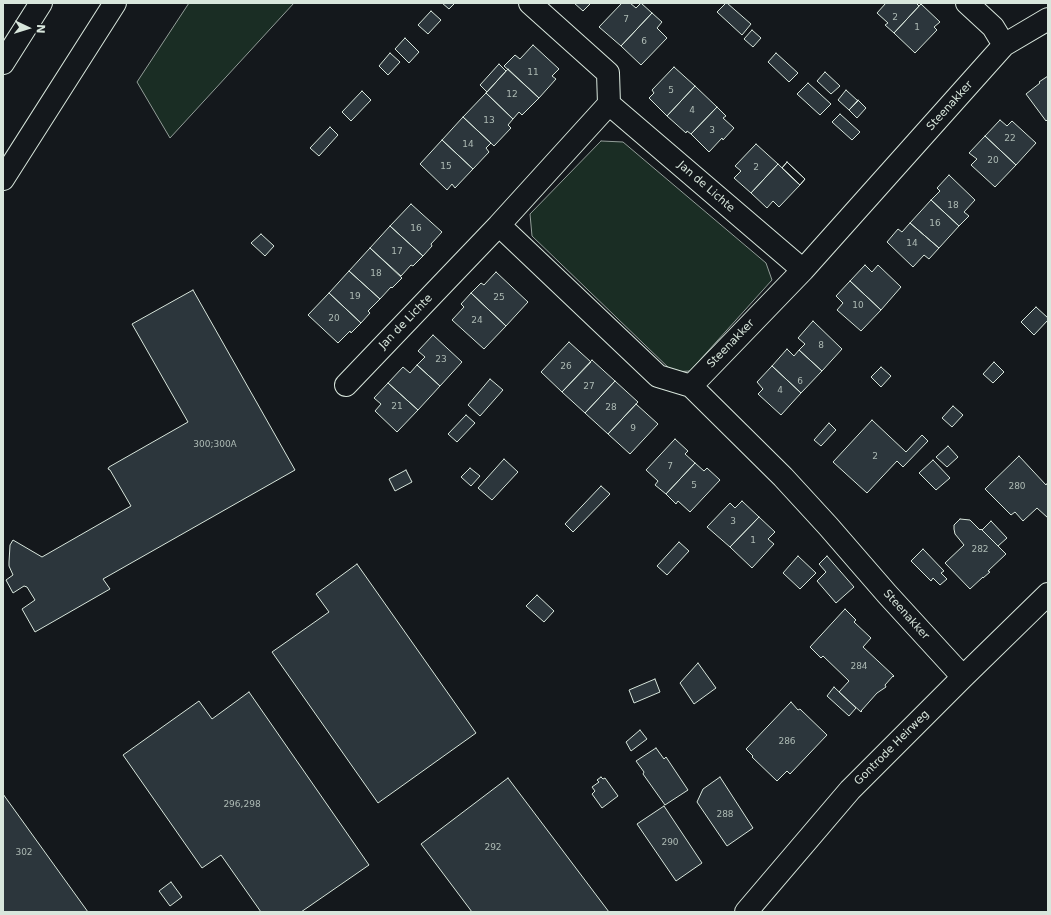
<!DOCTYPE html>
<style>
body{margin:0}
#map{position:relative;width:1051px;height:915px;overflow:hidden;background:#14181c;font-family:"DejaVu Sans",sans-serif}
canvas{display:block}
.frame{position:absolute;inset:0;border:4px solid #d8e6dc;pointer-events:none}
.north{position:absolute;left:8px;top:8px;width:40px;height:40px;-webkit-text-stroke:3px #14181c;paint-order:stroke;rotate:94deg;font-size:11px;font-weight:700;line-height:16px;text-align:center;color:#d8e6dc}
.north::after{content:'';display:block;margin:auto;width:14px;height:18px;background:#d8e6dc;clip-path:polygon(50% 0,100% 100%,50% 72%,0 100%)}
</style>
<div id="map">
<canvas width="1051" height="915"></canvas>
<div class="frame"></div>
<div class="north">N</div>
</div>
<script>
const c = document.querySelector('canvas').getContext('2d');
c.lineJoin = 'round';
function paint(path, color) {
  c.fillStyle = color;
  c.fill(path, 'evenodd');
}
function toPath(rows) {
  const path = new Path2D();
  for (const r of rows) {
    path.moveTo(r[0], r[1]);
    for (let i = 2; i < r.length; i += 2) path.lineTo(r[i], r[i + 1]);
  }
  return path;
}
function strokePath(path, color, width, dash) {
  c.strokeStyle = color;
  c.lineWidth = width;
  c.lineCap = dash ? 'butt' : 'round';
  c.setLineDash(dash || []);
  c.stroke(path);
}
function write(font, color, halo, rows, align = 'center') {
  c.font = font + ' "DejaVu Sans",sans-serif';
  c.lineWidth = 3;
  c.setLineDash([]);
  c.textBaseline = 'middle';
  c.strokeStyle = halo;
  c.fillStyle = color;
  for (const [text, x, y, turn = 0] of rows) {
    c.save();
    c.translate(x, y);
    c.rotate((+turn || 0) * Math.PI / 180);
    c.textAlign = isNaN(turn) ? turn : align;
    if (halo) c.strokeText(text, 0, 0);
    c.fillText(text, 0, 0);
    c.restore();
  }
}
const green = toPath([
 [189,3,294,3,170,138,137,82,189,3],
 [601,141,623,142,766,263,772,280,690,371,673,372,532,236,530,214,601,141]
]);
const building = toPath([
 [442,3,455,3,449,9,442,3],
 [574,3,591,3,583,11,574,3],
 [622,3,630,3,636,8,641,3,652,13,621,46,599,27,622,3],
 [726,3,727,3,751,24,742,35,717,12,726,3],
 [886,3,916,3,919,6,894,33,885,25,888,23,877,13,886,3],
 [921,4,940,22,934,27,937,30,915,53,894,33,921,4],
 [431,11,441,20,428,34,418,25,431,11],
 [652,13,662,22,657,28,667,38,641,65,621,46,652,13],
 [752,30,761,38,753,47,744,39,752,30],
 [405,38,419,52,409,63,395,49,405,38],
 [533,45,559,69,552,76,556,79,539,98,504,66,515,55,520,59,533,45],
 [390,53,400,62,388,75,379,66,390,53],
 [776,53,798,73,789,82,768,62,776,53],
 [499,64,506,71,487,92,480,85,499,64],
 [674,67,695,86,667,116,649,98,654,93,652,90,674,67],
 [508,69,539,98,522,115,519,112,513,119,486,93,508,69],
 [825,72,840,86,831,94,817,81,825,72],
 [1048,76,1048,119,1046,121,1026,94,1040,83,1039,82,1048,76],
 [808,83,831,104,820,115,797,94,808,83],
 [695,86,717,107,691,134,687,131,686,133,667,116,695,86],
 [846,90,858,101,849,110,838,100,846,90],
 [362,91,371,100,351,121,342,112,362,91],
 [486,93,513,119,508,125,511,128,494,146,463,117,486,93],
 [858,100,866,108,857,118,849,110,858,100],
 [717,107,726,116,723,118,734,128,723,140,722,138,709,152,691,134,717,107],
 [840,114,860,132,852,140,832,122,840,114],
 [463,117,491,143,486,148,489,152,473,169,442,140,463,117],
 [1000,120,1007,126,1012,121,1036,143,1016,165,985,136,1000,120],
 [330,127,338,135,319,156,310,148,330,127],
 [985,136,1016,165,995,187,971,165,977,159,969,153,985,136],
 [442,140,473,169,455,188,452,184,447,190,420,164,442,140],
 [756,144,778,164,751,193,734,178,741,171,735,166,756,144],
 [787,162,805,179,800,185,782,168,787,162],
 [787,162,805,179,800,185,782,168,787,162],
 [778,164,800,185,779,207,773,201,767,208,751,193,778,164],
 [949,175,975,200,964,212,969,216,959,226,931,200,940,191,937,188,949,175],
 [931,200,959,226,939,248,910,223,931,200],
 [411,204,442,232,431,244,432,246,423,256,390,226,411,204],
 [910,223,939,248,929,259,924,255,913,267,887,242,898,229,902,232,910,223],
 [390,226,423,256,413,266,411,265,401,276,370,248,390,226],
 [261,234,274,246,265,256,251,243,261,234],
 [370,248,402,278,392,288,391,287,380,299,349,271,370,248],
 [865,265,872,272,878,265,901,287,881,310,850,281,865,265],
 [349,271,380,299,368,311,370,313,361,323,329,293,349,271],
 [496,272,528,302,506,326,471,293,481,283,484,285,496,272],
 [850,281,881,310,861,331,837,310,843,303,836,296,850,281],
 [193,290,295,470,103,579,110,589,35,632,22,609,35,600,27,587,24,586,13,593,6,580,13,575,9,566,9,562,10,545,13,540,42,557,131,506,110,470,108,469,109,467,188,422,132,324,193,290],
 [329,293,361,323,351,333,350,331,338,343,308,315,329,293],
 [471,293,506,326,484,349,452,320,464,307,461,304,471,293],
 [1036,307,1048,318,1048,320,1034,335,1021,322,1036,307],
 [813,321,842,349,822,371,799,350,805,344,798,338,813,321],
 [433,335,462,362,440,386,417,365,425,357,418,351,433,335],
 [569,342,591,362,562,392,541,372,569,342],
 [787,349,794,356,799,350,822,371,801,393,772,366,787,349],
 [592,360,615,381,585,413,562,392,592,360],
 [994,362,1004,372,993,383,983,374,994,362],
 [417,365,440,386,418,410,388,383,403,367,410,373,417,365],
 [772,366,801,393,781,415,758,394,763,389,757,382,772,366],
 [881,367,891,376,881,387,871,377,881,367],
 [490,379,503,390,480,416,468,405,490,379],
 [615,381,638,402,608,434,585,413,615,381],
 [388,383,418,410,397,432,375,411,381,404,374,398,388,383],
 [636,404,658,424,630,454,608,434,636,404],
 [953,406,963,415,952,427,942,418,953,406],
 [466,415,475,423,457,442,448,434,466,415],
 [872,420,906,452,922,435,928,441,903,467,897,461,867,493,833,462,872,420],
 [829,423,836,430,821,446,814,440,829,423],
 [675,439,688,451,685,454,695,463,666,494,655,485,658,481,646,470,675,439],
 [948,446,958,457,947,467,936,457,948,446],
 [1019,456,1046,485,1048,482,1048,518,1037,508,1023,521,1015,512,1011,515,985,489,1019,456],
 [504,459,518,472,492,500,478,488,504,459],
 [933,460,950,478,936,490,919,473,933,460],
 [695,463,704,471,707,468,720,480,690,512,678,501,676,504,666,494,695,463],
 [470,468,480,476,471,486,461,477,470,468],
 [406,470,412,482,395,491,389,479,406,470],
 [601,486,610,494,573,532,565,524,601,486],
 [742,501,759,517,730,547,707,527,730,503,735,508,742,501],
 [759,517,775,532,768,539,774,544,752,568,730,547,759,517],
 [960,519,970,520,980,530,981,529,1006,554,988,571,990,572,983,578,983,577,970,589,945,563,964,545,955,534,954,529,954,525,960,519],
 [991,521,1007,538,998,546,982,530,991,521],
 [679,542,689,551,667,575,657,566,679,542],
 [923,549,944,571,941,573,947,579,940,585,933,578,931,581,911,561,923,549],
 [798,556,816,573,800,589,783,573,798,556],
 [827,556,854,587,836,603,817,581,826,572,819,564,827,556],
 [357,564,476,733,378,803,272,652,329,612,316,594,357,564],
 [537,595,554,611,544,622,526,606,537,595],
 [845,609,856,620,854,622,871,638,863,647,894,676,893,677,893,676,885,685,886,687,877,693,861,711,862,711,861,712,839,692,849,681,823,656,821,658,810,647,845,609],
 [698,663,716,688,694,704,680,683,698,663],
 [655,679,660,692,634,703,629,690,655,679],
 [834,687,856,708,849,716,827,696,834,687],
 [249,692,369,865,301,912,261,912,221,855,202,868,123,755,199,701,212,719,249,692],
 [791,702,798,710,800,709,827,735,790,774,787,771,777,781,752,757,753,756,746,749,791,702],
 [640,730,647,739,631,751,626,742,640,730],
 [656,748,664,759,666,757,688,790,665,805,643,774,644,772,636,761,656,748],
 [601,777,603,779,605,778,618,796,602,808,592,794,595,791,592,787,599,782,597,780,601,777],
 [720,777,753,828,727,846,697,802,703,789,720,777],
 [508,778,514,786,609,912,472,912,421,844,508,778],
 [3,794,88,912,3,912,3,794],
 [664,806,702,863,676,881,637,824,664,806],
 [171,882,182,897,170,906,159,891,171,882]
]);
const minor = toPath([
 [530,3,608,73,609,104,499,225,658,376,691,386,783,477,828,526,887,594,963,677],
 [967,3,993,27,1004,45],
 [609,104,803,270],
 [346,385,499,225],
 [691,386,803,270,1004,45,1048,19],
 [746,912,850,790,963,677,1048,594]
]);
const highway = toPath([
 [3,63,41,3],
 [3,179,115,3]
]);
const numberNames = [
 ["2",895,18],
 ["7",626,20],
 ["1",917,28],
 ["6",644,42],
 ["11",533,73],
 ["5",671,91],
 ["12",512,95],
 ["4",692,111],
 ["13",489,121],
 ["3",712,131],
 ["22",1010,139],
 ["14",468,145],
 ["20",993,161],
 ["15",446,167],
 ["2",756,168],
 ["18",953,206],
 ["16",935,224],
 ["16",416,229],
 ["14",912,244],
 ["17",397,252],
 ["18",376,274],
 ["19",355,297],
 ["25",499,298],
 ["10",858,306],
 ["20",334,319],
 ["24",477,321],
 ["8",821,346],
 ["23",441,360],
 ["26",566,367],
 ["6",800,382],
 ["27",589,387],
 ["4",780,391],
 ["21",397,407],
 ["28",611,408],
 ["9",633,429],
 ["300;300A",215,445],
 ["2",875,457],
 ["7",670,467],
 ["5",694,486],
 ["280",1017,487],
 ["3",733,522],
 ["1",753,541],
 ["282",980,550],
 ["284",859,667],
 ["286",787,742],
 ["296,298",242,805],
 ["288",725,815],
 ["290",670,843],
 ["292",493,848],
 ["302",24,853]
];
const streetNames = [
 ["Steenakker",950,106,-48],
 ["Jan de Lichte",706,187,41],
 ["Jan de Lichte",406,322,-46],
 ["Steenakker",731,344,-46],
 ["Steenakker",906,615,48],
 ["Gontrode Heirweg",892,748,-45]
];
paint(green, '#1a2d24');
strokePath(green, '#939e99', 1);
paint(building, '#2c363c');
strokePath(building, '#d8e6dc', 1);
strokePath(minor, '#d8e6dc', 24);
strokePath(highway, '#d8e6dc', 24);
strokePath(minor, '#14181c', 22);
strokePath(highway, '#14181c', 22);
write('9px', '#adbab4', null, numberNames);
write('11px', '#d8e6dc', '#14181c', streetNames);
</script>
